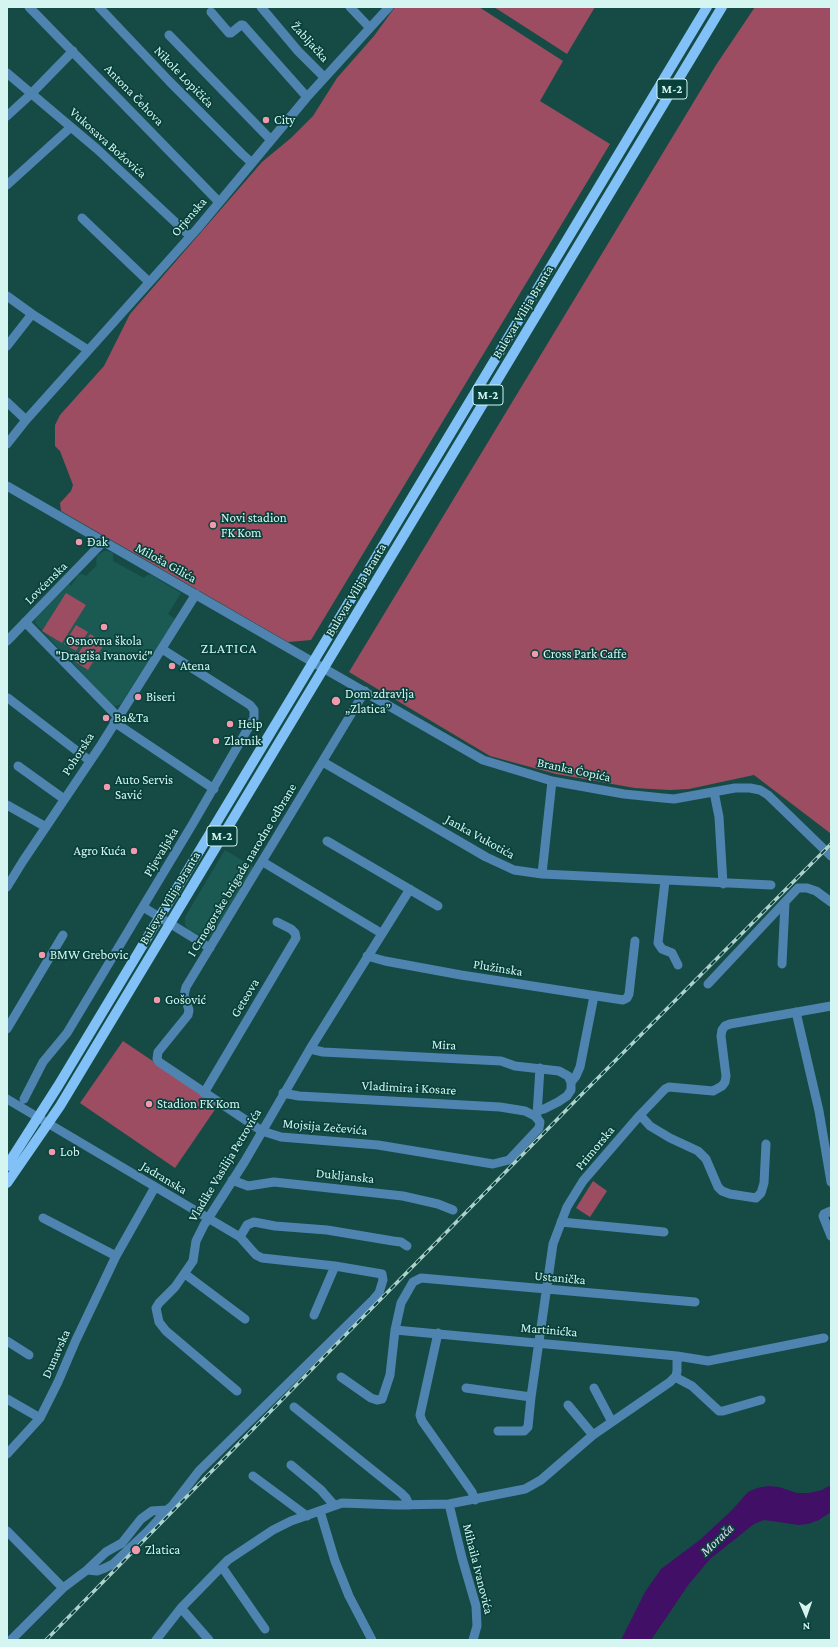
<!DOCTYPE html>
<meta charset="utf-8">
<style>
body{margin:0}
#map{position:relative;width:838px;height:1647px;overflow:hidden;background:#164b45;font-family:"Crimson Pro",serif}
canvas{display:block}
.frame{position:absolute;inset:0;border:8px solid #d5f5f0;pointer-events:none}
.north{position:absolute;left:786px;top:1595px;width:40px;height:40px;-webkit-text-stroke:3px #08403b;paint-order:stroke;rotate:178deg;font-size:11px;font-weight:700;line-height:16px;text-align:center;color:#d5f5f0}
.north::after{content:'';display:block;margin:auto;width:14px;height:18px;background:#d5f5f0;clip-path:polygon(50% 0,100% 100%,50% 72%,0 100%)}
</style>
<div id="map">
<canvas width="838" height="1647"></canvas>
<div class="frame"></div>
<div class="north">N</div>
</div>
<script>
const c = document.querySelector('canvas').getContext('2d');
c.lineJoin = 'round';
function paint(path, color) {
  c.fillStyle = color;
  c.fill(path, 'evenodd');
}
function toPath(rows) {
  const path = new Path2D();
  for (const r of rows) {
    path.moveTo(r[0], r[1]);
    for (let i = 2; i < r.length; i += 2) path.lineTo(r[i], r[i + 1]);
  }
  return path;
}
function strokePath(path, color, width, dash) {
  c.strokeStyle = color;
  c.lineWidth = width;
  c.lineCap = dash ? 'butt' : 'round';
  c.setLineDash(dash || []);
  c.stroke(path);
}
function write(font, color, halo, rows, align = 'center') {
  c.font = font + ' "Crimson Pro",serif';
  c.lineWidth = 3.5;
  c.setLineDash([]);
  c.textBaseline = 'middle';
  c.strokeStyle = halo;
  c.fillStyle = color;
  for (const [text, x, y, turn = 0] of rows) {
    c.save();
    c.translate(x, y);
    c.rotate((+turn || 0) * Math.PI / 180);
    c.textAlign = isNaN(turn) ? turn : align;
    if (halo) c.strokeText(text, 0, 0);
    c.fillText(text, 0, 0);
    c.restore();
  }
}
const built = toPath([
 [104,551,108,551,113,553,113,561,144,578,147,575,151,575,181,593,168,614,175,619,121,704,116,706,112,705,35,623,36,618,69,584,71,586,78,575,82,574,86,576,97,565,96,563,97,556],
 [225,850,255,868,214,936,205,938,188,929,185,925,185,917]
]);
const green = toPath([
 [395,7,479,7,563,61,540,101,610,144,311,640,288,642,61,511,60,503,71,491,73,485,60,451,55,446,55,425,60,415,104,366,130,314,262,162,291,138,313,116,337,78,374,36],
 [494,7,595,7,567,54],
 [755,7,831,7,830,833,754,775,689,789,670,790,635,788,556,774,490,756,349,672,716,65],
 [66,593,86,605,62,643,42,631],
 [76,625,88,632,76,651,64,644],
 [90,634,105,643,88,670,74,661],
 [123,1041,218,1105,175,1168,80,1103],
 [593,1181,607,1191,590,1217,576,1208]
]);
const water = toPath([
 [831,1485,831,1512,819,1520,808,1524,799,1525,764,1520,754,1524,710,1559,689,1584,651,1640,621,1640,645,1592,661,1569,701,1539,732,1510,748,1492,757,1488,768,1486,779,1487,797,1493,809,1493,822,1490]
]);
const minor = toPath([
 [29,7,219,202],
 [99,7,170,82,242,154,252,163],
 [261,7,298,51,324,77],
 [350,7,370,28],
 [211,12,229,33,231,33,241,25,243,25,307,97],
 [169,35,271,140],
 [7,73,97,149,190,236],
 [7,116,32,93,73,51],
 [7,185,71,127],
 [82,218,149,282],
 [7,296,32,314,88,350],
 [7,346,32,314],
 [7,402,26,420],
 [7,444,26,420,197,229,307,97,389,7],
 [7,486,483,760,552,781,624,794,663,798,674,799,735,788,750,788,760,790,768,795,831,856],
 [25,622,118,717],
 [7,641,103,542],
 [8,698,90,761],
 [114,722,214,789],
 [323,762,486,857,514,870,542,874,771,885],
 [18,766,64,799],
 [714,792,719,817,723,884],
 [7,805,46,827],
 [327,841,438,906],
 [263,862,381,933],
 [542,874,552,781],
 [665,881,658,943,662,949,672,953,678,965],
 [7,887,23,861,101,745,196,594],
 [143,907,210,948],
 [367,956,385,961,461,975,623,1000,627,998,629,994,635,941],
 [782,964,785,903],
 [708,984,798,888,807,888,816,891,831,902],
 [796,1012,819,1111,831,1182],
 [7,1029,63,935],
 [310,1049,323,1052,501,1061,515,1066,559,1071,568,1076,571,1082],
 [204,1093,296,938,295,933,291,929,277,922],
 [283,1093,299,1096,500,1107,525,1111,535,1116,540,1122,539,1128,509,1160,493,1164,378,1145,281,1137,262,1131,159,1062,157,1059,158,1052,188,1015,189,1010,184,995,186,987,365,691],
 [7,1099,240,1237,256,1255,262,1258,335,1266,382,1274,383,1280,379,1293,373,1300,199,1471,172,1506,167,1510,152,1511,141,1519,122,1543,106,1552,87,1570,63,1588,11,1640],
 [24,1099,43,1062,67,1033,192,825,254,718,254,710,250,705,162,649],
 [538,1110,544,1109,558,1102,567,1096,571,1090,571,1082,576,1076,580,1067,594,996],
 [537,1115,540,1068],
 [640,1115,650,1126,670,1138,698,1151,706,1159,718,1187,722,1191,730,1194,756,1198,761,1193,764,1183,766,1144],
 [232,1180,248,1186,274,1182,403,1196,438,1204,453,1210],
 [831,1211,824,1214,823,1216,831,1236],
 [43,1218,116,1256],
 [561,1222,664,1232],
 [240,1237,247,1225,254,1222,275,1226,327,1230,393,1241,401,1242,407,1246],
 [185,1274,245,1319],
 [314,1315,335,1266],
 [438,1333,420,1415,422,1421,472,1492,475,1500],
 [7,1341,29,1355],
 [677,1356,708,1361,824,1338],
 [341,1377,371,1398,377,1400,382,1399,390,1375,395,1330,401,1303,413,1282,421,1278,695,1302],
 [675,1377,692,1386,719,1411,723,1411,761,1400],
 [466,1388,531,1397],
 [594,1388,612,1422],
 [237,1391,166,1331,159,1322,156,1308,159,1303,175,1287,193,1261,196,1241,204,1225,245,1161,310,1049,410,889],
 [7,1399,40,1418],
 [568,1405,593,1435],
 [294,1407,401,1493,406,1498,409,1505],
 [498,1431,524,1431,528,1427,531,1397,553,1244,567,1207,583,1181,640,1115,665,1089,669,1087,713,1091,722,1086,725,1082,726,1076,721,1036,722,1030,725,1026,730,1024,831,1006],
 [7,1454,40,1418,58,1382,76,1340,116,1256,155,1187],
 [291,1465,321,1490,334,1505],
 [253,1476,307,1516],
 [449,1504,462,1558,476,1606,477,1626,473,1640],
 [320,1511,335,1561,349,1596,372,1640],
 [7,1531,63,1588],
 [222,1567,265,1629],
 [87,1570,97,1571,105,1568,113,1564,149,1530,167,1510],
 [181,1608,209,1640],
 [156,1640,181,1608,228,1560,273,1530,291,1521,342,1503,396,1505,449,1504,525,1489,541,1480,593,1435,670,1382,676,1376,677,1371,677,1356,395,1330]
]);
const major = toPath([
 [7,1166,58,1086,707,7],
 [7,1183,60,1106,722,7]
]);
const rail = toPath([
 [46,1640,588,1088,831,844]
]);
const markers = [
 [266,120,4,"#f29aad"],
 [213,525,4,"#f29aad"],
 [79,542,4,"#f29aad"],
 [104,627,4,"#f29aad"],
 [535,654,4,"#f29aad"],
 [172,666,4,"#f29aad"],
 [138,697,4,"#f29aad"],
 [336,701,5,"#f29aad"],
 [106,718,4,"#f29aad"],
 [230,724,4,"#f29aad"],
 [216,741,4,"#f29aad"],
 [107,787,4,"#f29aad"],
 [134,851,4,"#f29aad"],
 [42,955,4,"#f29aad"],
 [157,1000,4,"#f29aad"],
 [149,1104,4,"#f29aad"],
 [52,1152,4,"#f29aad"],
 [136,1550,5,"#f29aad"]
];
const shields = [
 [672,89,30],
 [488,395,30],
 [222,836,30]
];
const shieldNames = [
 ["M-2",672,89],
 ["M-2",488,395],
 ["M-2",222,836]
];
const streetNames = [
 ["Žabljačka",310,42,48],
 ["Nikole Lopičića",184,77,46],
 ["Antona Čehova",134,95,46],
 ["Vukosava Božovića",108,143,42],
 ["Orjenska",189,217,-49],
 ["Bulevar Vilija Branta",523,312,-59],
 ["Miloša Gilića",166,563,29],
 ["Lovćenska",46,583,-45],
 ["Bulevar Vilija Branta",356,590,-59],
 ["Pohorska",78,754,-57],
 ["Branka Ćopića",574,770,12],
 ["Janka Vukotića",480,837,29],
 ["Pljevaljska",161,852,-59],
 ["I Crnogorske brigade narodne odbrane",242,870,-59],
 ["Bulevar Vilija Branta",170,898,-59],
 ["Plužinska",498,968,9],
 ["Geteova",245,998,-59],
 ["Mira",444,1045,3],
 ["Vladimira i Kosare",409,1088,3],
 ["Mojsija Zečevića",325,1127,5],
 ["Primorska",595,1148,-50],
 ["Vladike Vasilija Petrovića",225,1165,-59],
 ["Dukljanska",345,1176,6],
 ["Jadranska",164,1178,31],
 ["Ustanička",560,1278,5],
 ["Martinićka",549,1330,5],
 ["Dunavska",56,1354,-66],
 ["Mihaila Ivanovića",478,1569,76]
];
const poiNames = [
 ["City",274,120],
 ["Novi stadion",221,518],
 ["FK Kom",221,533],
 ["Đak",87,542],
 ["Osnovna škola",104,641,"center"],
 ["\"Dragiša Ivanović\"",104,656,"center"],
 ["Cross Park Caffe",543,654],
 ["Atena",180,666],
 ["Dom zdravlja",345,694],
 ["„Zlatica”",345,709],
 ["Biseri",146,697],
 ["Ba&Ta",114,718],
 ["Help",238,724],
 ["Zlatnik",224,741],
 ["Auto Servis",115,780],
 ["Savić",115,795],
 ["Agro Kuća",126,851,"right"],
 ["BMW Grebovic",50,955],
 ["Gošović",165,1000],
 ["Stadion FK Kom",157,1104],
 ["Lob",60,1152],
 ["Zlatica",145,1550]
];
const neighbourhoodNames = [
 ["ZLATICA",229,649]
];
const waterNames = [
 ["Morača",717,1540,-44]
];
paint(built, '#1b5953');
paint(green, '#9d4d61');
paint(water, '#410f65');
strokePath(minor, '#4f84b1', 9);
strokePath(major, '#82c1f8', 10);
strokePath(rail, '#add1cc', 3.5);
strokePath(rail, '#08403b', 2, [6]);
for (const [x, y, r, color] of markers) {
  const dot = new Path2D();
  dot.arc(x, y, r, 0, 2 * Math.PI);
  c.fillStyle = color;
  c.fill(dot);
  strokePath(dot, '#08403b', 1.5);
}
for (const [x, y, w] of shields) {
  const box = new Path2D();
  box.roundRect(x - w / 2, y - 10, w, 20, 3);
  c.fillStyle = '#08403b';
  c.fill(box);
  strokePath(box, '#d5f5f0', 1);
}
write('bold 12px', '#d5f5f0', null, shieldNames);
write('13px', '#d5f5f0', '#08403b', streetNames);
write('13px', '#d5f5f0', '#08403b', poiNames, 'left');
c.letterSpacing = '1px';
write('14px', '#d5f5f0', '#08403b', neighbourhoodNames);
c.letterSpacing = '0px';
write('italic 14px', '#e2d8f0', '#08403b', waterNames);
</script>
